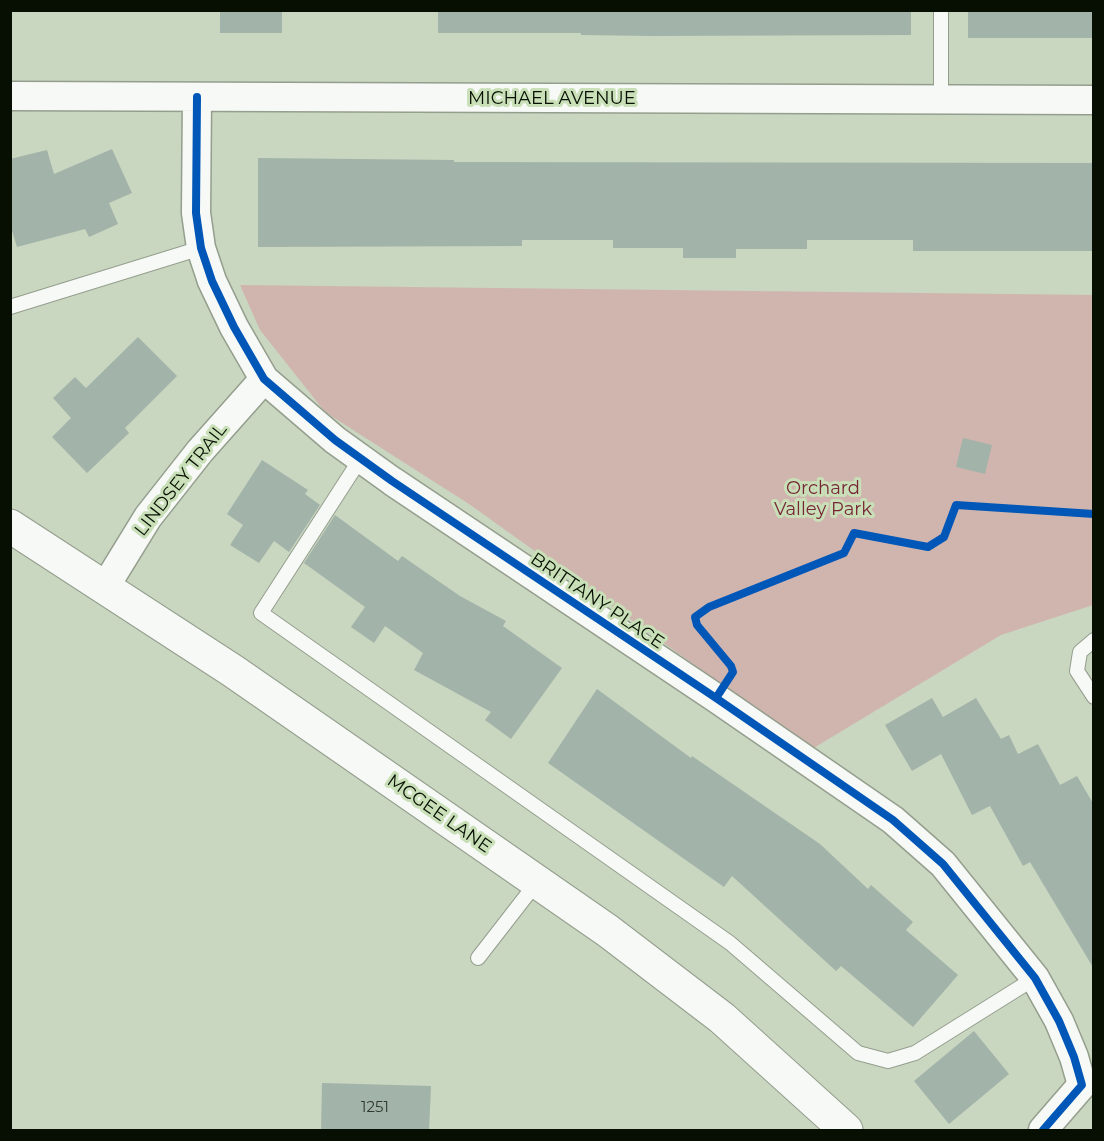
<!DOCTYPE html>
<style>
body{margin:0}
#map{position:relative;width:1104px;height:1141px;overflow:hidden;background:#c9d6c0;font-family:Montserrat,sans-serif}
canvas{display:block}
.frame{position:absolute;inset:0;border:12px solid #070f03;pointer-events:none}
</style>
<div id="map">
<canvas width="1104" height="1141"></canvas>
<div class="frame"></div>
</div>
<script>
const c = document.querySelector('canvas').getContext('2d');
c.lineJoin = 'round';
function paint(path, color) {
  c.fillStyle = color;
  c.fill(path, 'evenodd');
}
function toPath(rows) {
  const path = new Path2D();
  for (const r of rows) {
    path.moveTo(r[0], r[1]);
    for (let i = 2; i < r.length; i += 2) path.lineTo(r[i], r[i + 1]);
  }
  return path;
}
function strokePath(path, color, width, dash) {
  c.strokeStyle = color;
  c.lineWidth = width;
  c.lineCap = dash ? 'butt' : 'round';
  c.setLineDash(dash || []);
  c.stroke(path);
}
function write(font, color, halo, rows, align = 'center') {
  c.font = font + ' Montserrat,sans-serif';
  c.lineWidth = 6;
  c.setLineDash([]);
  c.textBaseline = 'middle';
  c.strokeStyle = halo;
  c.fillStyle = color;
  for (const [text, x, y, turn = 0] of rows) {
    c.save();
    c.translate(x, y);
    c.rotate((+turn || 0) * Math.PI / 180);
    c.textAlign = isNaN(turn) ? turn : align;
    if (halo) c.strokeText(text, 0, 0);
    c.fillText(text, 0, 0);
    c.restore();
  }
}
const green = toPath([
 [240,285,1093,295,1093,605,1001,635,812,749,469,504,325,412,260,330]
]);
const building = toPath([
 [220,10,282,10,282,33,220,33],
 [438,10,911,10,911,35,651,36,581,35,581,33,438,33],
 [968,10,1094,10,1094,38,968,38],
 [112,149,132,193,109,203,118,224,89,237,85,229,17,247,10,224,10,159,47,150,54,174],
 [258,158,454,160,454,162,1094,163,1094,251,913,251,913,240,807,240,807,249,736,249,736,258,683,258,683,248,613,248,613,240,522,240,522,246,258,247],
 [138,337,177,376,125,428,129,433,87,473,52,437,71,418,53,398,75,377,86,388],
 [963,438,992,445,985,474,956,467],
 [262,460,308,490,305,494,320,505,289,552,274,541,259,563,230,545,243,525,227,514],
 [335,515,398,561,402,556,460,596,506,621,503,626,562,668,511,739,485,720,491,712,414,670,423,653,385,626,374,643,351,627,365,607,304,563],
 [597,689,691,758,692,756,820,844,868,889,871,885,913,922,906,930,958,975,913,1027,841,966,836,971,732,876,724,887,548,763],
 [932,698,943,717,976,698,1001,739,1009,735,1018,754,1038,744,1060,785,1077,776,1094,805,1094,969,1030,862,1023,866,990,806,972,815,941,754,912,771,885,725],
 [974,1031,1009,1074,949,1124,914,1081],
 [322,1083,431,1086,429,1131,321,1131]
]);
const lane = toPath([
 [941,10,941,100],
 [10,307,201,248],
 [361,458,261,613,730,943,858,1053,888,1061,915,1053,1035,978],
 [1094,640,1080,652,1077,671,1094,697],
 [478,958,537,882]
]);
const street = toPath([
 [10,96,1094,100],
 [197,97,196,213,201,248,212,281,234,327,264,379,335,440,392,481,716,698,893,820,943,864,1035,978,1059,1021,1074,1057,1082,1085,1043,1130],
 [105,587,148,517,200,451,264,379]
]);
const secondary = toPath([
 [10,526,233,671,608,931,722,1018,846,1130]
]);
const cycleway = toPath([
 [197,97,196,213,201,248,212,281,234,327,264,379,335,440,392,481,716,698,893,820,943,864,1035,978,1059,1021,1074,1057,1082,1085,1043,1130],
 [716,698,733,672,731,666,697,625,695,617,709,607,844,553,854,533,928,547,944,537,956,505,1094,514]
]);
const numberNames = [
 ["1251",375,1108]
];
const streetNames = [
 ["MICHAEL AVENUE",552,99],
 ["LINDSEY TRAIL",181,480,-52],
 ["BRITTANY PLACE",597,601,34],
 ["MCGEE LANE",439,814,35]
];
const parkNames = [
 ["Orchard",823,489],
 ["Valley Park",823,510]
];
paint(green, '#d0b5ae');
paint(building, '#a2b3a9');
strokePath(lane, '#949e8d', 16);
strokePath(street, '#949e8d', 31);
strokePath(secondary, '#949e8d', 35);
strokePath(lane, '#f7f9f6', 14);
strokePath(street, '#f7f9f6', 28);
strokePath(secondary, '#f7f9f6', 33);
strokePath(cycleway, '#0057b8', 8);
write('15px', '#2e382c', null, numberNames);
write('18px', '#070f03', '#c8dfb7', streetNames);
write('18px', '#782737', '#c8dfb7', parkNames);
</script>
